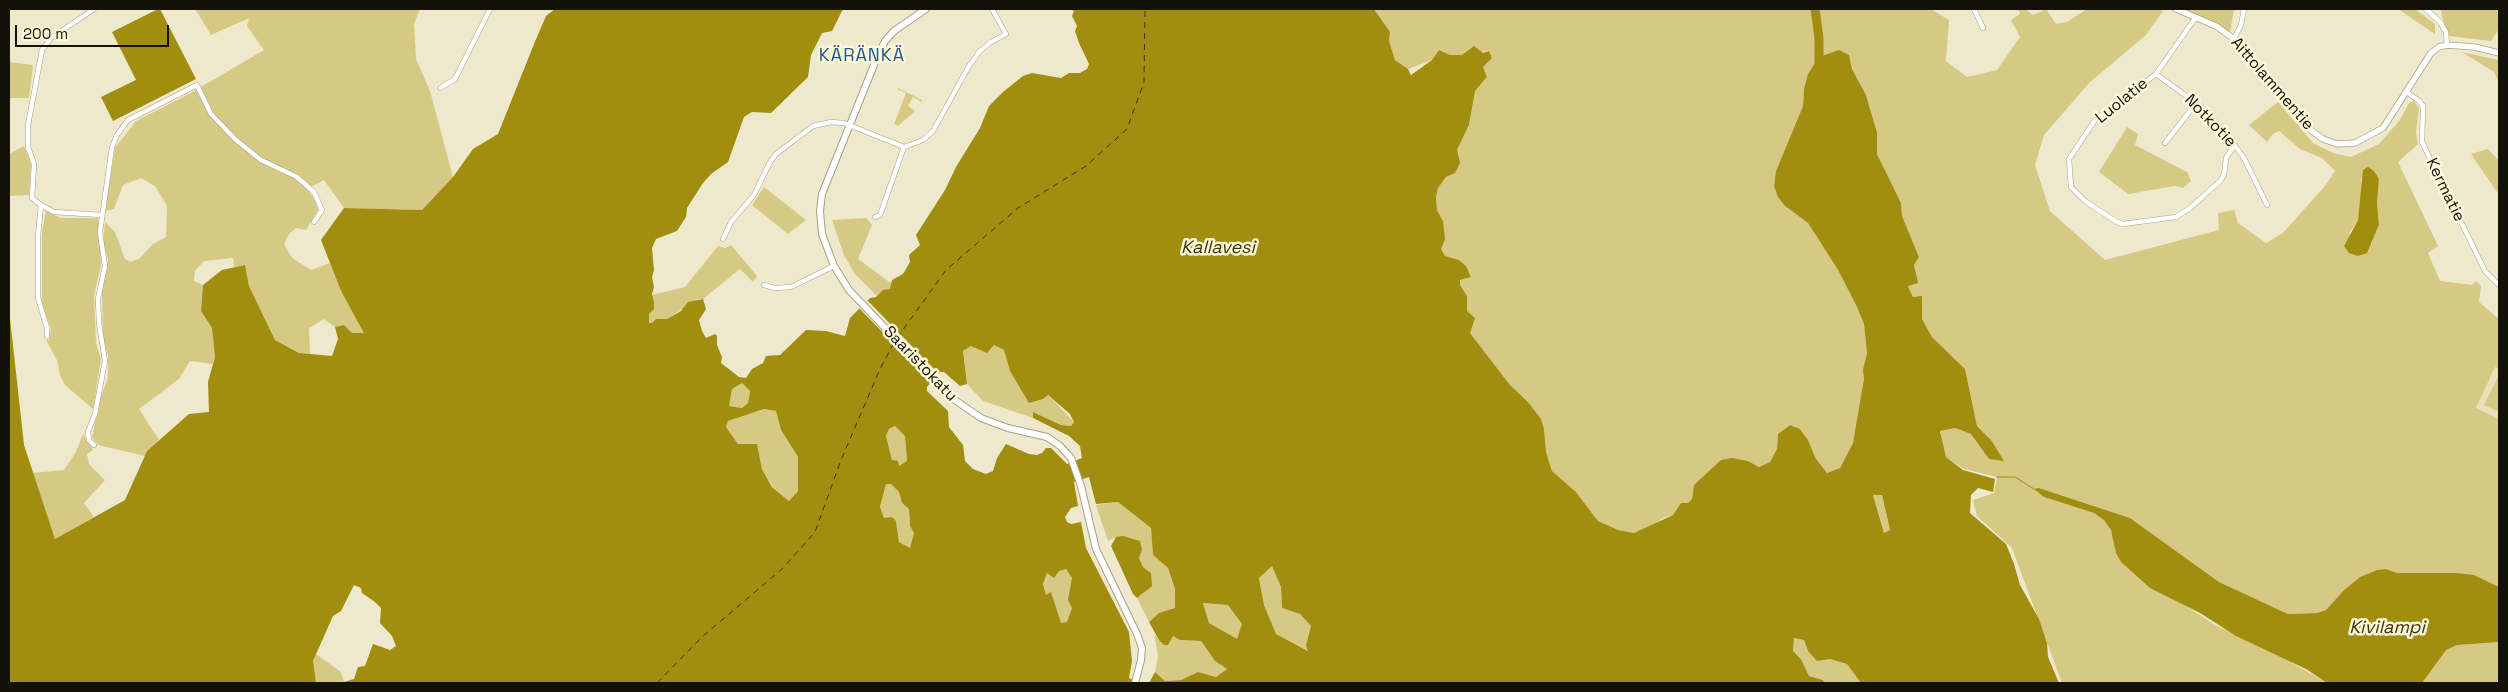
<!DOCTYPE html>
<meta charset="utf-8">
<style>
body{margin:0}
#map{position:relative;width:2508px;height:692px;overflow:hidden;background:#eee9cc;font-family:"Space Grotesk",sans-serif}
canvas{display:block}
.frame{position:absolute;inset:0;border:10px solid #141208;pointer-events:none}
.scale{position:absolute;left:15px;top:25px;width:154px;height:22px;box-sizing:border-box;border:2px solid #141208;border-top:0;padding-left:6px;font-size:15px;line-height:18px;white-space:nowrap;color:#141208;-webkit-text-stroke:4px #fcf7d9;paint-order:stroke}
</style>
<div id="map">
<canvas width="2508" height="692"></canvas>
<div class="frame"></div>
<div class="scale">200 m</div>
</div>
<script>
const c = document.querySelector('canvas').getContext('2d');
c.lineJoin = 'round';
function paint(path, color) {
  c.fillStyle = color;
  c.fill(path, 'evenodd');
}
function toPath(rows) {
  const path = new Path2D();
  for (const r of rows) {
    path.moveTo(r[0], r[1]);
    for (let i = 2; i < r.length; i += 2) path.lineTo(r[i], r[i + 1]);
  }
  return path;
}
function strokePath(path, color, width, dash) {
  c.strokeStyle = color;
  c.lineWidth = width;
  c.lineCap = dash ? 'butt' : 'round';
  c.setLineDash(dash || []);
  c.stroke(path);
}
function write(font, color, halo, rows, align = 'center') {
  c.font = font + ' "Space Grotesk",sans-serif';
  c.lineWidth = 5;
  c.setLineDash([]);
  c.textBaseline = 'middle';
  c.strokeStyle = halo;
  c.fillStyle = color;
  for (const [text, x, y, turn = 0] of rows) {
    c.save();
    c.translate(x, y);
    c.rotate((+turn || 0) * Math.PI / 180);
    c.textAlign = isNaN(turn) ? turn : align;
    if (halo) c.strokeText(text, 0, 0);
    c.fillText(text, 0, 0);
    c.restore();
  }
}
const built = toPath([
 [2495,367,2499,369,2499,419,2476,408]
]);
const green = toPath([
 [195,9,420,9,414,24,416,59,430,91,453,177,422,210,344,208,324,180,307,189,315,200,318,210,306,230,296,228,289,234,284,244,292,258,311,270,330,263,341,291,365,333,352,333,344,325,335,327,324,319,309,328,310,354,299,353,275,340,249,286,245,265,234,267,233,258,204,261,195,271,194,281,203,285,201,311,212,328,215,357,213,364,190,361,179,379,139,409,159,440,147,451,145,456,98,445,92,437,100,399,108,378,108,356,103,338,102,291,108,259,103,242,105,222,115,232,125,259,130,262,139,259,153,244,166,237,167,206,155,186,141,178,123,185,114,209,105,211,115,148,136,121,189,94,264,50,247,26,249,18,211,35],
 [1374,9,1931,9,1949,20,1946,61,1967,77,1997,70,2020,37,2011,20,2020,14,2018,9,2025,9,2033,15,2046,9,2056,24,2067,22,2087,9,2158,9,2163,11,2146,35,2089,83,2044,135,2035,165,2050,211,2105,260,2219,230,2218,213,2234,210,2238,223,2266,243,2283,233,2325,186,2335,171,2322,158,2300,149,2279,131,2273,134,2267,142,2249,125,2278,102,2313,143,2333,153,2351,157,2379,144,2400,120,2409,103,2414,101,2419,108,2416,133,2418,144,2398,162,2438,246,2428,253,2440,281,2472,285,2476,281,2481,286,2479,302,2499,319,2499,369,2495,367,2476,408,2499,419,2499,587,2474,575,2397,573,2386,569,2377,570,2360,577,2344,590,2326,610,2317,613,2288,614,2219,582,2130,518,2039,488,2044,497,2094,513,2105,520,2111,530,2121,562,2136,574,2217,626,2277,654,2327,683,2062,683,2012,548,1977,516,1973,500,1994,493,1997,477,1964,469,1946,457,1940,431,1955,428,1971,434,1989,459,1991,440,1977,426,1965,369,1932,337,1922,319,1921,302,1913,297,1908,285,1917,283,1914,265,1919,257,1902,216,1901,203,1877,154,1877,132,1872,114,1866,95,1852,69,1849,55,1804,89,1803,106,1776,171,1774,186,1785,206,1808,223,1838,270,1856,305,1864,324,1867,353,1859,417,1853,443,1840,468,1827,473,1816,459,1808,440,1800,429,1790,425,1778,434,1777,449,1770,462,1759,467,1748,461,1694,485,1692,499,1688,503,1673,515,1665,517,1651,526,1634,533,1618,530,1598,521,1576,492,1552,471,1546,452,1544,429,1528,402,1510,385,1470,333,1465,305,1467,296,1460,285,1460,280,1471,277,1466,266,1459,260,1445,256,1441,249,1443,221,1437,210,1436,197,1438,188,1446,177,1455,173,1457,150,1469,125,1475,91,1487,77,1483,67,1492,58,1489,51,1462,55,1450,55,1439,50,1432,60,1408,69,1395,60,1389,41,1390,32],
 [2361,179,2379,179,2377,203,2379,225,2371,245,2349,234,2358,220,2362,190],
 [2183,9,2234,9,2230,32],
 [2398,9,2415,9,2435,24,2435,34],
 [2441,9,2499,9,2499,29,2491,41,2449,36,2442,17],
 [2462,52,2498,60,2499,83,2494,72],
 [9,62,33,65,29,98,9,98],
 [898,88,922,100,922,102,913,97,908,106,915,111,898,126,894,124,906,93,897,89],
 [2127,127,2138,134,2135,145,2187,172,2191,181,2183,188,2175,186,2128,194,2099,172],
 [24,146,31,165,29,195,9,196,9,154],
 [2488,149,2499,161,2499,191,2497,192,2471,154],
 [764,187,806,220,788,234,752,205],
 [46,211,61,218,98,218,101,265,94,296,96,343,101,359,93,409,65,385,60,375,57,360,46,340,49,340,51,328,42,305,42,232],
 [866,218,872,225,858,259,892,284,890,289,877,296,855,274,844,255,832,220],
 [731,245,757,276,753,282,740,269,703,299,698,299,667,319,656,319,652,323,649,323,649,314,654,309,652,295,685,287,718,246,725,248],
 [994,345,1004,350,1010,371,1048,395,1074,422,1071,426,1061,425,1033,412,1033,418,983,401,967,384,963,351,971,346],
 [2499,375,2499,412,2484,405],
 [742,383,750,391,748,403,742,408,728,406,732,389],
 [764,409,776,411,781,430,798,457,798,491,789,501,773,487,762,469,757,445,738,444,726,427,728,421],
 [895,426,905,436,907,461,899,467,892,460,886,436,889,429],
 [83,434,93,450,87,454,89,464,105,480,84,503,94,517,55,539,33,473,64,470,76,452],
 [886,484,891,484,899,492,902,503,909,509,910,526,914,533,910,548,899,542,896,521,884,518,880,507],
 [1873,495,1882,495,1890,530,1884,533],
 [1118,502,1151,528,1153,555,1168,568,1175,589,1175,609,1159,613,1149,622,1137,598,1145,592,1151,573,1143,567,1139,558,1142,550,1116,537,1108,541,1096,505],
 [1272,565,1281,587,1282,608,1300,614,1311,626,1306,645,1309,651,1276,634,1264,605,1259,578],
 [1066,569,1072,578,1072,608,1068,622,1061,624,1051,593,1046,595,1043,584,1047,573],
 [1203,603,1228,605,1243,624,1237,640,1209,623],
 [1154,633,1159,640,1168,645,1173,635,1180,640,1201,641,1215,661,1227,669,1216,677,1198,672,1181,680,1165,681,1155,672,1158,656],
 [1794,638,1804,640,1808,651,1847,664,1861,683,1825,683,1823,680,1809,676,1801,659,1793,651],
 [2499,642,2499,683,2422,683,2445,650,2457,645],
 [316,654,341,672,344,682,315,683,312,665]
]);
const water = toPath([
 [158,9,160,9,196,79,113,121,101,97,136,80,112,32],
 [555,9,843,9,832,31,822,33,811,55,808,77,771,113,752,112,744,117,728,162,711,174,703,183,687,208,686,217,677,231,656,239,652,248,654,270,652,277,654,287,652,294,654,303,654,309,649,314,649,323,652,323,656,319,667,319,681,311,688,302,703,299,706,309,699,320,702,331,706,338,715,334,717,336,717,345,722,357,721,363,739,377,746,378,752,369,763,363,766,356,780,355,806,330,826,331,845,336,850,318,870,298,876,297,883,290,890,289,892,280,903,274,910,262,909,255,920,245,916,235,945,190,956,167,980,128,989,106,1003,92,1023,76,1032,73,1061,78,1069,73,1080,73,1087,69,1089,64,1079,43,1075,31,1077,26,1072,16,1074,11,1070,9,1374,9,1390,32,1389,41,1395,60,1408,69,1411,75,1432,60,1439,50,1450,55,1462,55,1474,46,1483,53,1489,51,1492,58,1483,67,1487,77,1475,91,1469,125,1457,150,1460,163,1455,173,1446,177,1438,188,1436,197,1437,210,1443,221,1445,239,1441,249,1445,256,1459,260,1466,266,1471,277,1460,280,1460,285,1467,296,1467,311,1475,318,1470,333,1510,385,1528,402,1541,419,1544,429,1546,452,1552,471,1576,492,1598,521,1618,530,1634,533,1673,515,1681,503,1688,503,1692,499,1694,485,1721,460,1732,458,1748,461,1759,467,1770,462,1777,449,1778,434,1790,425,1800,429,1808,440,1816,459,1827,473,1840,468,1853,443,1864,379,1863,370,1867,353,1864,324,1856,305,1838,270,1808,223,1785,206,1778,197,1774,186,1776,171,1803,106,1804,89,1808,74,1819,57,1839,50,1849,55,1852,69,1866,95,1877,132,1877,154,1901,203,1902,216,1919,257,1914,265,1918,283,1908,286,1913,297,1922,296,1922,319,1932,337,1965,369,1977,426,1991,440,2004,461,1989,459,1971,434,1955,428,1940,431,1946,457,1963,470,1995,479,1993,492,1978,488,1971,495,1970,513,2006,544,2014,564,2020,585,2039,619,2047,643,2048,657,2059,683,1861,683,1847,664,1830,659,1817,661,1808,651,1804,640,1794,638,1793,651,1801,659,1809,676,1823,680,1825,683,1149,683,1155,672,1165,681,1181,680,1198,672,1216,677,1227,669,1215,661,1201,641,1180,640,1173,636,1168,645,1164,645,1159,640,1149,622,1159,613,1175,608,1175,589,1168,568,1153,555,1151,528,1118,502,1096,504,1089,477,1074,482,1078,506,1071,508,1065,517,1067,522,1071,524,1081,522,1086,548,1129,632,1132,661,1129,678,1140,683,340,683,354,679,358,667,365,666,373,644,390,650,396,646,392,636,380,623,381,608,375,602,362,593,361,588,354,585,341,611,333,616,313,661,316,683,9,683,9,309,24,445,55,539,125,500,147,451,189,414,209,412,208,382,215,357,212,328,201,311,203,285,222,270,245,265,249,286,275,340,299,353,332,356,338,339,335,327,344,325,352,333,364,333,341,291,321,240,344,208,422,210,453,177,473,149,498,134,534,44,546,16],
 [994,345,1004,350,1010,371,1029,403,1043,399,1048,395,1070,414,1074,422,1071,426,1061,425,1033,412,1033,418,1069,436,1080,446,1082,458,1067,464,1051,448,1046,448,1042,453,1037,455,1029,454,1006,444,997,458,993,471,986,474,973,469,965,461,963,445,949,427,948,411,927,391,927,387,940,372,944,372,960,386,967,384,963,351,971,346,987,353],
 [742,383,750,391,748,403,742,408,729,406,732,389],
 [764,409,776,411,781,430,798,457,798,491,789,501,772,487,762,469,757,444,738,444,726,427,728,421],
 [895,426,905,436,907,461,899,466,898,461,892,460,886,436,889,429],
 [886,484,891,484,899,492,902,503,909,509,910,526,914,533,910,548,899,542,896,521,892,517,884,518,880,507],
 [1873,495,1882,495,1890,530,1884,533],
 [1272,566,1281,587,1282,608,1300,614,1311,626,1306,645,1308,651,1276,634,1264,605,1259,578],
 [1066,569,1072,578,1068,600,1072,608,1067,622,1061,623,1051,592,1046,595,1043,584,1047,573,1054,578,1059,571],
 [1203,603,1228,605,1242,624,1237,639,1209,623],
 [2368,167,2374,171,2379,179,2377,203,2379,225,2367,253,2358,256,2349,253,2344,246,2358,220,2363,170],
 [2039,488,2130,518,2219,582,2288,614,2317,613,2326,610,2344,590,2360,577,2377,570,2386,569,2397,573,2456,573,2474,575,2499,587,2499,642,2457,645,2446,650,2422,683,2327,683,2306,669,2236,636,2200,613,2150,588,2121,562,2116,553,2111,530,2104,520,2094,513,2044,497,2034,489],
 [1123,536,1140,541,1142,550,1139,558,1143,567,1151,573,1152,586,1137,598,1133,594,1111,546,1116,537]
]);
const pier = toPath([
 [866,299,941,376,933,384,858,307]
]);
const stream = toPath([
 [1997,477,2015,477,2034,489]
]);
const river = toPath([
 [1815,9,1819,38,1819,68]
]);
const ferry = toPath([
 [897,338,946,270,1018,208,1086,166,1127,129,1144,82,1145,9],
 [657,683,702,637,782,569,815,532,841,460,880,369,895,341]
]);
const minor = toPath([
 [1974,9,1983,28],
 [2426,9,2440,22,2446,32,2447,45],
 [2196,17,2156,74,2095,120,2069,159,2071,187,2085,201,2117,222,2123,224,2176,217,2190,208,2220,181,2224,175,2226,158,2235,145],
 [2234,39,2241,25,2244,9],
 [2156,74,2200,106,2225,132,2244,158,2267,205],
 [440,88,455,79,490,9],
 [2407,92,2419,101,2423,106,2422,142,2485,271,2499,285],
 [2165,143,2196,103],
 [41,205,54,212,102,215],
 [875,217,880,215,904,147],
 [723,239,731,222,754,195,769,164,776,154,813,126,831,122,844,123,904,147,923,140,933,131,969,66,979,52,991,42,1006,34,992,9],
 [764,285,775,288,791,287,834,266],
 [47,336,47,328,38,298,38,236,41,205,32,198,34,164,28,147,28,125,42,50,51,38,94,9],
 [94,445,89,440,88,432,95,414,105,361,99,323,98,299,105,266,100,232,112,147,117,135,128,120,197,85,211,114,236,140,261,160,297,177,314,192,322,210,314,222]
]);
const tertiary = toPath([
 [2176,9,2216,26,2234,39,2308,128,2323,139,2337,144,2355,143,2383,128,2431,53,2439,47,2447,45,2474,47,2499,53]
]);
const secondary = toPath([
 [926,9,894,31,885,41,878,55,822,194,820,211,822,234,834,266,849,290,952,398,981,418,1008,428,1047,437,1060,446,1071,458,1081,486,1096,549,1137,634,1142,648,1141,660,1135,683]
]);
const streetNames = [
 ["Aittolammentie",2272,84,49],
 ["Luolatie",2122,101,-39],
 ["Notkotie",2210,121,46],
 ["Kermatie",2445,190,64],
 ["Saaristokatu",920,364,46]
];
const neighbourhoodNames = [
 ["KÄRÄNKÄ",862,56]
];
const waterNames = [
 ["Kallavesi",1218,248],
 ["Kivilampi",2387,628]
];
paint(built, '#e8e1bc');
paint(green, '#d6c983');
paint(water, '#a18d10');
paint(pier, '#eee9cc');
strokePath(stream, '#a18d10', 1);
strokePath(river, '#a18d10', 9);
strokePath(ferry, '#3f3607', 1, [6, 5]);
strokePath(minor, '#a7a286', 5.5);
strokePath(tertiary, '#a7a286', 7);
strokePath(secondary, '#a7a286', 8);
strokePath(minor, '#fff', 4.5);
strokePath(tertiary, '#fff', 5.5);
strokePath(secondary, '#fff', 6);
write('16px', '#141208', '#fcf7d9', streetNames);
c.letterSpacing = '1px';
write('18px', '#21598b', '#fcf7d9', neighbourhoodNames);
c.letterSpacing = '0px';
write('italic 18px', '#3f3607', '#fcf7d9', waterNames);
</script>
